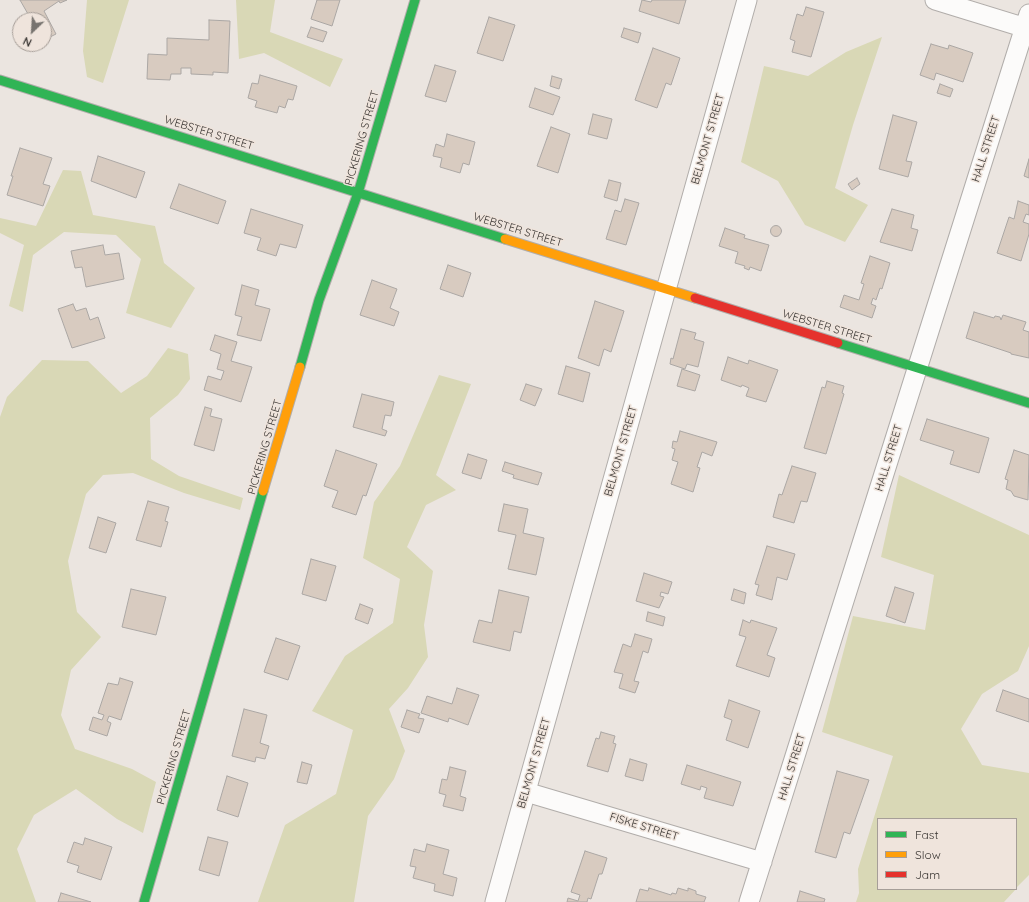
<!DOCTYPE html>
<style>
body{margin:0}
#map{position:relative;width:1029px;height:902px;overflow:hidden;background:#ebe5e0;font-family:Quicksand,sans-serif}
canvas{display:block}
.legend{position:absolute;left:877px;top:818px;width:140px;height:72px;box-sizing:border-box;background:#efe4dc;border:1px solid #a69e98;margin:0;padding:5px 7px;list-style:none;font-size:12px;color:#393532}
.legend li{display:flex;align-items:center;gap:8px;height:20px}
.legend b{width:20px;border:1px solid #a69e98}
.north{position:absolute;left:12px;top:12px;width:40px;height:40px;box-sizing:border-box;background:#efe4dc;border:1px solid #a69e98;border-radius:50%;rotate:205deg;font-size:11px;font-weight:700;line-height:16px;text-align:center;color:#393532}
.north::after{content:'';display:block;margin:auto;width:14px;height:18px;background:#77736f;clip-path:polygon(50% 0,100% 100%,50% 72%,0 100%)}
</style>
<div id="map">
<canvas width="1029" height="902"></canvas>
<ul class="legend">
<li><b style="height:5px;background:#30b455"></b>Fast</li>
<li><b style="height:5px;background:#ff9f0a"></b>Slow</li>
<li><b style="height:5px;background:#e5322d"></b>Jam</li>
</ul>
<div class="north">N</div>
</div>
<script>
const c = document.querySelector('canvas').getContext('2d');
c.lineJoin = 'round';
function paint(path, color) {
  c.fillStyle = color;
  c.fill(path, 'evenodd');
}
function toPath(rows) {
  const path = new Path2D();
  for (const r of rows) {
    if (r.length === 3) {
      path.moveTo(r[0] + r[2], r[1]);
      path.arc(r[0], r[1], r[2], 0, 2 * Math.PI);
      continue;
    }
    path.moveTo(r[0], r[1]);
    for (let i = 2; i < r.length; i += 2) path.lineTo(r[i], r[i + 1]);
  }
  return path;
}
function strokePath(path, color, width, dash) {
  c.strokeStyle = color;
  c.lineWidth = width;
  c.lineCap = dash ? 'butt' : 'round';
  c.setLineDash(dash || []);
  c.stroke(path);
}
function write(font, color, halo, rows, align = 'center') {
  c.font = font + ' Quicksand,sans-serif';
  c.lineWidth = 3;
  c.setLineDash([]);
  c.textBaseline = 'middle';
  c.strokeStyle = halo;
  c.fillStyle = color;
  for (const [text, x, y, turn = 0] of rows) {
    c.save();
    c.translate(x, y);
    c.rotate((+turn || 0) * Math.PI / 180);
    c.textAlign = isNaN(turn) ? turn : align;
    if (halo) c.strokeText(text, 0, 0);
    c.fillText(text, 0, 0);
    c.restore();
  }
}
const green = toPath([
 [87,0,129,0,103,83,87,77,83,51],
 [236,0,275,0,270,32,343,59,330,87,264,53,239,59],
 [882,37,853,125,835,188,868,205,845,242,805,225,778,181,741,162,764,66,808,76,846,52],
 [63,170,81,171,93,215,155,226,164,263,195,288,171,328,126,313,141,259,116,235,64,232,33,255,23,312,9,306,24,245,0,233,0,218,36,226],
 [168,348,188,354,190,379,178,395,150,418,151,459,179,476,243,498,240,510,184,493,133,473,103,475,86,494,68,561,77,612,101,637,71,670,61,715,75,749,132,769,156,782,143,833,117,819,76,789,34,815,17,849,36,902,0,902,0,417,7,397,42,360,88,361,121,393,147,376],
 [439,375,471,384,436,475,456,490,426,505,407,547,433,571,424,625,428,657,408,688,389,709,405,751,394,779,368,816,354,902,258,902,285,825,336,794,353,730,312,711,345,656,393,623,400,579,363,558,374,502,400,466],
 [899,475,1029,535,1029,646,1018,671,982,694,961,729,982,765,1029,773,1029,875,1016,888,1016,819,878,819,878,889,1016,889,1004,902,856,902,859,893,858,869,893,756,822,732,853,616,925,630,934,575,881,557]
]);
const building = toPath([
 [20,0,67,0,60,3,59,1,44,11,56,34,44,40,44,20,21,20,20,18,28,14,20,0],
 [317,0,340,0,332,26,311,19,317,0],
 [642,0,651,2,652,0,686,0,679,24,639,11,642,0],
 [806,7,824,12,811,57,792,52,795,41,790,39,797,14,803,16,806,7],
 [489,17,515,25,503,61,477,53,489,17],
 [209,20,230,21,228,73,213,72,213,75,191,74,191,68,181,68,181,74,171,74,170,80,147,79,148,54,167,55,167,38,209,40,209,20],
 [311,27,327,32,323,42,307,37,311,27],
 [624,28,641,33,638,43,621,37,624,28],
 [931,44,948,49,949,45,973,53,963,82,936,73,934,80,920,75,931,44],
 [653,48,680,58,671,85,666,83,657,108,635,100,653,48],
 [435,65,456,71,446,102,425,96,435,65],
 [260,75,297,86,293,100,288,99,285,108,279,106,277,113,255,107,257,101,248,98,252,83,258,84,260,75],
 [552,76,562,79,559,89,550,86,552,76],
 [940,84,953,89,950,97,937,93,940,84],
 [535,88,560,97,553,115,529,107,535,88],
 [593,114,612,119,607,139,588,134,593,114],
 [893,115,917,122,906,161,912,162,908,177,879,169,893,115],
 [551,127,570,134,558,173,537,166,551,127],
 [447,134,475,142,469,165,463,163,460,173,440,167,442,158,433,156,436,144,444,147,447,134],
 [20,148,52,158,43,184,50,186,43,206,7,195,13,176,11,176,20,148],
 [98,156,145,172,136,198,91,181,98,156],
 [1029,159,1029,178,1024,176,1029,159],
 [857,178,860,184,852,190,848,184,857,178],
 [609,180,621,183,617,201,604,197,609,180],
 [179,184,226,201,218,224,170,208,179,184],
 [625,199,639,203,626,245,606,239,615,210,621,212,625,199],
 [1018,201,1029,205,1029,215,1026,214,1023,222,1029,224,1029,234,1021,261,997,253,1009,217,1014,219,1018,201],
 [251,209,303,225,296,248,280,244,276,256,257,250,261,238,244,233,251,209],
 [892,209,914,215,911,228,918,230,912,251,880,242,892,209],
 [776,231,5.5],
 [725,228,745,235,744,238,769,245,761,271,750,267,749,270,744,268,745,266,735,263,738,252,719,246,725,228],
 [103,245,105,255,119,253,124,279,86,287,82,267,75,268,71,251,103,245],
 [870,256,890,263,882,289,880,288,876,300,873,298,871,304,876,306,872,318,840,307,844,295,859,300,864,284,861,283,870,256],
 [448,265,471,273,463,297,440,289,448,265],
 [372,280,397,289,390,308,399,312,394,326,360,315,372,280],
 [242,285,259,290,255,305,270,309,261,341,237,335,242,317,235,315,242,285],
 [595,301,624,311,611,352,604,349,599,366,578,358,595,301],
 [73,304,76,311,86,308,90,320,98,317,105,338,72,348,58,309,73,304],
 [974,312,994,318,995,316,1000,317,1001,320,1003,315,1026,322,1023,330,1029,332,1029,358,1011,354,1011,353,966,338,974,312],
 [681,329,696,333,694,339,704,342,698,367,687,364,685,369,670,364,671,358,673,359,681,329],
 [215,335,237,342,231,361,252,367,241,402,204,390,208,376,221,380,224,371,217,369,221,354,210,350,215,335],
 [728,357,748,364,749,360,778,370,766,402,746,396,749,388,742,385,741,387,721,380,728,357],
 [566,366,590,373,583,402,558,394,566,366],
 [682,369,700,375,695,391,677,386,682,369],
 [827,381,844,386,842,393,844,394,826,454,804,448,822,387,825,388,827,381],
 [526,384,542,389,535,406,520,400,526,384],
 [362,394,394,402,391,416,385,415,382,429,387,431,385,436,353,427,362,394],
 [205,407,212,409,210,416,222,419,214,451,194,445,205,407],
 [927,419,989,438,979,473,950,464,954,451,920,440,927,419],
 [680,431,717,442,712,456,702,452,697,467,700,468,693,492,671,484,678,462,672,460,675,449,672,448,673,441,677,442,680,431],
 [336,450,377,464,366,496,363,495,356,515,332,507,338,491,324,486,336,450],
 [1014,450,1029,455,1028,500,1014,496,1011,491,1006,489,1008,480,1005,479,1014,450],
 [468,454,487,460,481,479,462,473,468,454],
 [505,462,542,473,538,485,513,478,514,475,502,471,505,462],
 [792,466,816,473,807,502,801,501,794,523,773,517,779,494,782,495,792,466],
 [148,501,169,507,165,521,168,522,161,547,136,540,148,501],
 [504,504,528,509,523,533,544,538,536,575,508,569,516,535,498,531,504,504],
 [98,517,116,523,106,553,89,548,98,517],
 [767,546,795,554,787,580,777,577,772,600,756,595,759,585,755,584,767,546],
 [311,559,336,566,326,601,302,594,311,559],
 [644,573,672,582,668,594,661,592,660,596,664,597,659,608,636,601,644,573],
 [895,587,914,593,905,623,886,616,895,587],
 [131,589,166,597,156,635,122,627,131,589],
 [734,589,746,593,744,604,731,600,734,589],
 [499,590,529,597,521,633,514,631,510,651,473,642,479,620,492,623,499,590],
 [360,604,373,609,368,624,355,619,360,604],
 [648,612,665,617,663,626,646,621,648,612],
 [743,620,750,623,751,620,777,628,767,655,775,658,769,677,736,666,746,637,739,635,743,620],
 [635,634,652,639,648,653,643,651,634,681,639,682,635,693,619,688,623,674,614,672,623,644,631,647,635,634],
 [276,638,300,646,288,680,264,672,276,638],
 [120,678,133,682,121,720,109,716,107,721,111,723,107,736,89,730,93,717,102,720,104,715,98,713,108,683,118,685,120,678],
 [457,688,479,695,468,725,449,718,448,722,421,713,427,696,452,704,457,688],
 [1003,690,1029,699,1029,722,996,711,1003,690],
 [729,700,760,711,748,748,726,740,732,720,724,717,729,700],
 [244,709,267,715,260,743,269,746,265,759,256,757,255,762,232,756,244,709],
 [407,710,420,714,418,718,424,719,419,733,401,727,407,710],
 [601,732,615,736,613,743,616,744,608,772,587,766,596,738,599,739,601,732],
 [630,759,647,764,643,781,625,776,630,759],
 [302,762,312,765,307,784,297,782,302,762],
 [687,765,741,782,733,806,704,798,707,788,701,786,700,790,681,784,687,765],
 [450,767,466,771,460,796,466,798,463,811,443,806,446,795,439,793,442,779,447,780,450,767],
 [837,771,869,780,850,834,844,832,836,858,815,852,837,771],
 [227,776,248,783,238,817,217,810,227,776],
 [208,837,228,842,219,876,199,870,208,837],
 [85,838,112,847,101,880,77,872,79,866,67,862,74,842,83,845,85,838],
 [427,844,449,850,443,874,457,878,453,896,434,891,435,884,413,878,416,867,410,866,414,849,425,852,427,844],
 [585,851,607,858,602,874,599,874,591,899,588,898,587,902,567,902,568,898,578,901,580,895,571,892,585,851],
 [649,888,671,895,672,893,676,894,678,888,688,891,688,888,696,891,696,894,706,897,704,902,636,902,640,889,648,891,649,888],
 [800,891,825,899,824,902,797,902,800,891],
 [61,893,91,902,58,902,61,893]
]);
const street = toPath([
 [935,0,1029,29],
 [526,792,762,862],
 [495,902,747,0],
 [749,902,1029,14]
]);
const fast = toPath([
 [0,80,505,239],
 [838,343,1029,403],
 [300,367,319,300,358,193,415,0],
 [144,902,263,491]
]);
const slow = toPath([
 [505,239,695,298],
 [263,491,300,367]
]);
const jam = toPath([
 [695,298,838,343]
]);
const streetNames = [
 ["WEBSTER STREET",209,133,17],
 ["PICKERING STREET",362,138,-74],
 ["BELMONT STREET",708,139,-74],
 ["HALL STREET",986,149,-72],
 ["WEBSTER STREET",518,230,17],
 ["WEBSTER STREET",827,327,17],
 ["PICKERING STREET",265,447,-74],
 ["BELMONT STREET",621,451,-74],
 ["HALL STREET",889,458,-73],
 ["PICKERING STREET",174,757,-74],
 ["BELMONT STREET",534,763,-74],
 ["HALL STREET",792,767,-73],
 ["FISKE STREET",644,827,17]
];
paint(green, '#d9d8b6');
paint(building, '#d8cbc0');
strokePath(building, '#aba7a4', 1);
strokePath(street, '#b1adaa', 21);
strokePath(fast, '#b1adaa', 11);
strokePath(slow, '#b1adaa', 11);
strokePath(jam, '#b1adaa', 11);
strokePath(street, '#fcfbfa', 19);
strokePath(fast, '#30b455', 9);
strokePath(slow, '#ff9f0a', 9);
strokePath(jam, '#e5322d', 9);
write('11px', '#393532', '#efe4dc', streetNames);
</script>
